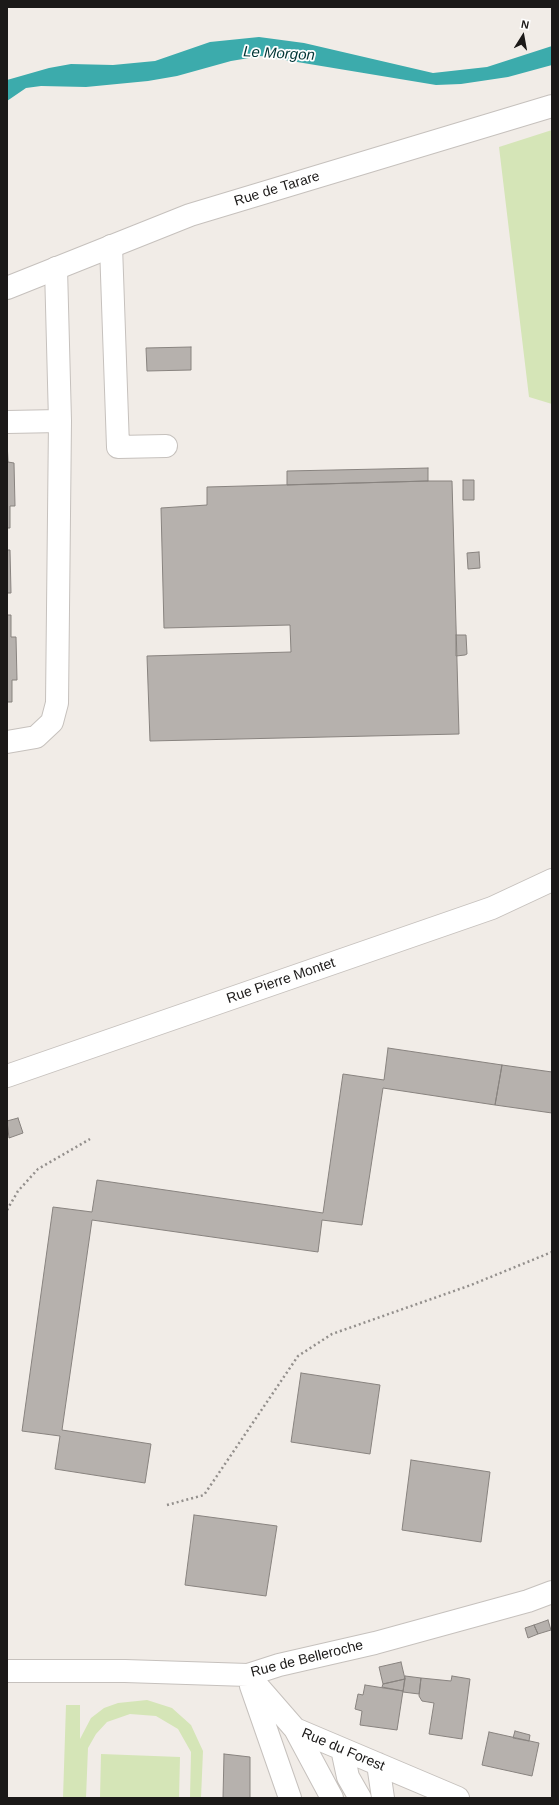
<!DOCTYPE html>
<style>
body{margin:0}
#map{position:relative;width:559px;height:1805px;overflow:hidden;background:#f1ece7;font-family:Arial,sans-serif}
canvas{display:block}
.frame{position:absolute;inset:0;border:8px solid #1b1918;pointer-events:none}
.north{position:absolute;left:503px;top:16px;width:40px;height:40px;-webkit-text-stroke:3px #fff;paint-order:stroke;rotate:11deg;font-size:11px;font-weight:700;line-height:16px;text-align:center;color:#1b1918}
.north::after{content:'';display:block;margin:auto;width:14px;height:18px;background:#1b1918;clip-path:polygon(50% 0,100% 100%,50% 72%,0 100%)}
</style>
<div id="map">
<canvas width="559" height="1805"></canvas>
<div class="frame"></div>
<div class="north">N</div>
</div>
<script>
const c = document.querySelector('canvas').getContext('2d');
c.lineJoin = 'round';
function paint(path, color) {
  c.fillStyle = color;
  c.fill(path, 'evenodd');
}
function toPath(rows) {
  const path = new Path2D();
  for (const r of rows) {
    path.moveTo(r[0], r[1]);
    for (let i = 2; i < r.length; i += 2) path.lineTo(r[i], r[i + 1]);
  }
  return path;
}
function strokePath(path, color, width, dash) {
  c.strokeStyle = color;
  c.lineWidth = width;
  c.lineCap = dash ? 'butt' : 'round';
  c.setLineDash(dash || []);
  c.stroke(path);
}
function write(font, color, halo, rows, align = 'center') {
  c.font = font + ' Arial,sans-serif';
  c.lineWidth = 3.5;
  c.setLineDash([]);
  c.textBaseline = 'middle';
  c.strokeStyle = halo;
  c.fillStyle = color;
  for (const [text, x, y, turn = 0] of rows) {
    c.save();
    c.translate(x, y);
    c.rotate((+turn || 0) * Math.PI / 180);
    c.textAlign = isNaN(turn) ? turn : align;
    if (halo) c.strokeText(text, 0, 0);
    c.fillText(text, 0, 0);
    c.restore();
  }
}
const green = toPath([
 [552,130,552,404,529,397,499,147],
 [147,1700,172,1708,191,1725,203,1751,201,1798,190,1798,191,1752,178,1729,156,1716,130,1714,107,1722,96,1734,88,1748,86,1798,63,1798,66,1705,80,1705,80,1739,91,1718,104,1708,118,1703],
 [101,1754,180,1757,179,1798,100,1798]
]);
const water = toPath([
 [259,37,304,43,433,73,487,67,552,46,552,65,508,77,461,84,436,85,261,56,231,61,177,76,148,81,86,87,41,86,26,88,7,101,7,80,49,68,71,64,113,65,155,61,210,42]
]);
const building = toPath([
 [191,347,191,370,147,371,146,348,191,347],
 [7,440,8,462,14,463,15,506,10,506,10,528,7,528,7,440],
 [428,468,428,481,287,485,287,471,428,468],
 [463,480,474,480,474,500,463,500,463,480],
 [428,481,452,481,459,734,150,741,147,656,291,652,290,625,164,628,161,508,207,505,207,487,428,481],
 [7,550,10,550,11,593,7,593,7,550],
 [479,552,480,568,468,569,467,553,479,552],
 [7,615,11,615,11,637,16,637,17,680,12,680,12,702,7,702,7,615],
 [456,635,466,635,467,654,465,655,456,656,456,635],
 [388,1048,502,1065,495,1105,383,1088,362,1225,322,1220,318,1252,92,1220,62,1430,151,1444,145,1483,55,1469,60,1436,22,1431,53,1207,92,1212,97,1180,323,1213,343,1074,384,1080,388,1048],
 [502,1065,552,1072,552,1113,495,1105,502,1065],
 [18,1118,23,1133,9,1138,7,1121,18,1118],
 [301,1373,380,1385,370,1454,291,1442,301,1373],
 [411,1460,490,1472,481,1542,402,1530,411,1460],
 [194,1515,277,1526,266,1596,185,1585,194,1515],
 [548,1620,551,1630,538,1634,534,1625,548,1620],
 [534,1625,538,1634,528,1638,525,1628,534,1625],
 [401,1662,405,1679,383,1684,379,1667,401,1662],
 [405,1676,421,1678,419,1694,403,1692,405,1676],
 [452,1676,470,1679,462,1739,429,1734,434,1703,422,1701,419,1696,421,1678,451,1681,452,1676],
 [405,1679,403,1691,382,1687,383,1684,405,1679],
 [365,1685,403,1691,397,1730,360,1725,362,1711,355,1709,358,1694,363,1695,365,1685],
 [515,1731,530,1735,529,1741,513,1738,515,1731],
 [489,1732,539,1743,532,1776,482,1765,489,1732],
 [224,1754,250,1757,250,1798,223,1798,224,1754]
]);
const path = toPath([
 [7,1210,18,1191,38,1169,90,1139],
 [167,1505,204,1495,298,1356,332,1334,471,1285,552,1252]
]);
const minor = toPath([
 [111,246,118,447,166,446],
 [7,422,60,421],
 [7,742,36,737,52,722,57,703,60,421,56,268],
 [7,1076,492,908,552,880],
 [7,1671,125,1671,248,1675,279,1665,375,1643,528,1601,552,1592],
 [248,1675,295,1729,458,1798],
 [251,1686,290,1798],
 [295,1729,332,1798],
 [342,1749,348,1777,360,1798],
 [378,1764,383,1798]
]);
const major = toPath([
 [7,288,190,215,552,106]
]);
const streetNames = [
 ["Rue de Tarare",277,189,-17],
 ["Rue Pierre Montet",281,981,-19],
 ["Rue de Belleroche",307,1659,-14],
 ["Rue du Forest",343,1750,23]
];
const waterNames = [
 ["Le Morgon",279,54,3]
];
paint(green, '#d5e5b7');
paint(water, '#3cabac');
paint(building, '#b6b1ad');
strokePath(building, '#88837f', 1);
strokePath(minor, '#c6c1bd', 24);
strokePath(major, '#c6c1bd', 24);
strokePath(path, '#938f8c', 2.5, [2, 3]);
strokePath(minor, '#fff', 22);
strokePath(major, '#fff', 22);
write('14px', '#1b1918', '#fff', streetNames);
write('italic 15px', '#003636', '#fff', waterNames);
</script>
